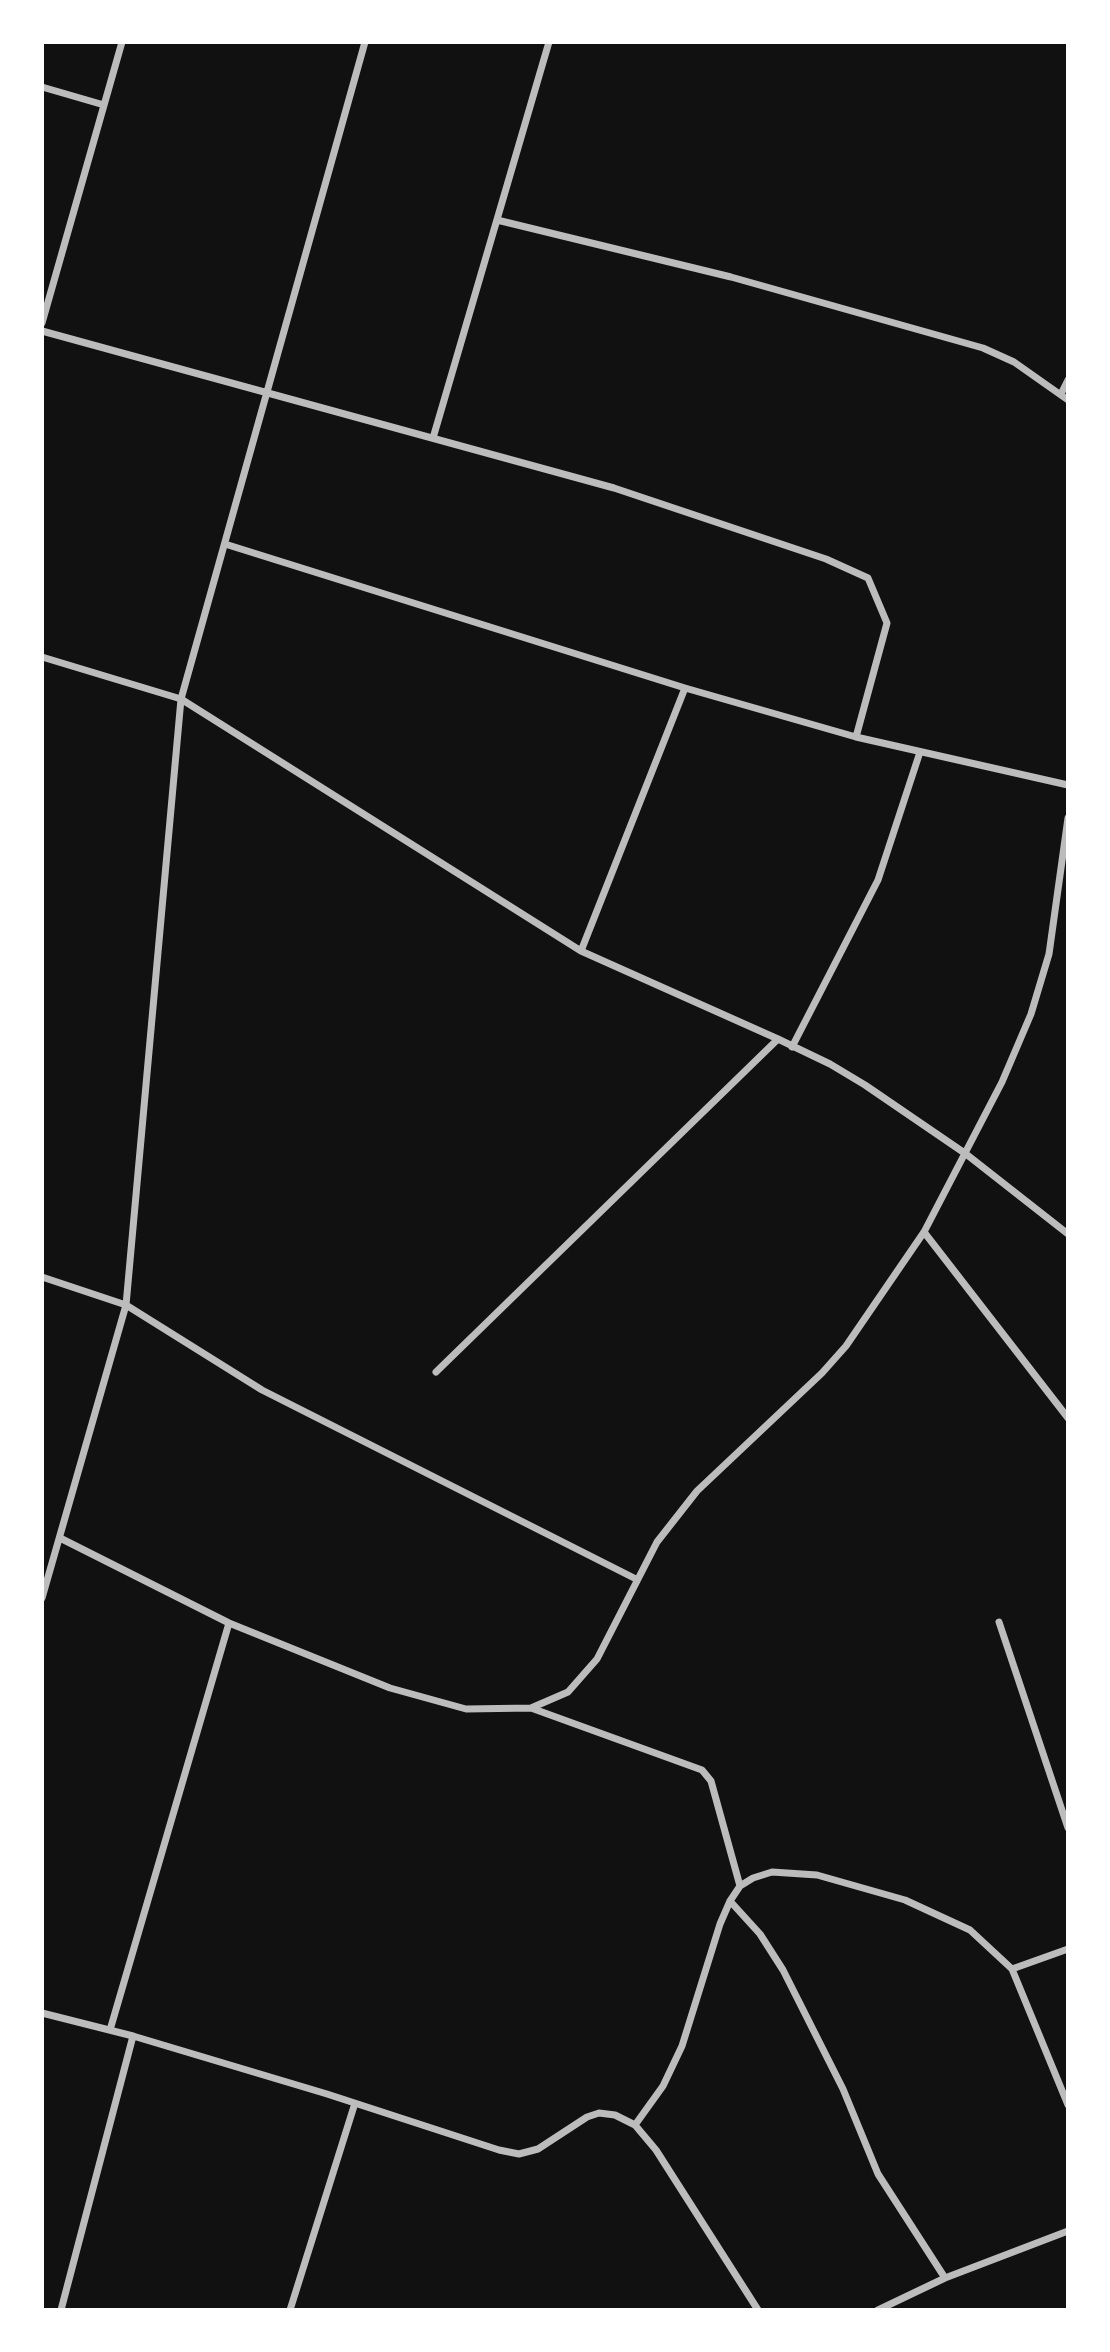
<!DOCTYPE html>
<style>
body{margin:0}
#map{position:relative;width:1110px;height:2352px;overflow:hidden;background:#111;font-family:"Archivo Narrow",sans-serif}
canvas{display:block}
.frame{position:absolute;inset:0;border:44px solid #fff;pointer-events:none}
</style>
<div id="map">
<canvas width="1110" height="2352"></canvas>
<div class="frame"></div>
</div>
<script>
const ctx = document.querySelector('canvas').getContext('2d');
ctx.lineJoin = 'round';
const shape = rows => new Path2D(rows.map(r => 'M' + r).join(''));
function stroke(path, color, width, dash) { ctx.strokeStyle = color; ctx.lineWidth = width; ctx.lineCap = dash ? 'butt' : 'round'; ctx.setLineDash(dash || []); ctx.stroke(path); }
stroke(shape([
 [42,87,104,105],
 [497,220,731,277,983,348,1014,362,1068,400],
 [42,323,122,42],
 [42,331,614,488,826,559,868,578,887,623,856,737],
 [1061,394,1068,380],
 [433,438,549,42],
 [225,544,685,688,856,737,1068,785],
 [42,657,181,699,581,951,778,1039,830,1064,865,1085,966,1154,1068,1234],
 [581,951,685,688],
 [792,1047,878,880,920,752],
 [924,1232,1068,1418],
 [42,1277,126,1305,262,1390,636,1579],
 [436,1372,778,1039],
 [60,1538,229,1623,390,1688,466,1709,531,1708,702,1770,711,1781,740,1886],
 [42,1598,126,1305,181,699,365,42],
 [999,1622,1068,1828],
 [531,1708,568,1692,597,1659,657,1542,697,1491,822,1373,846,1346,924,1232,1002,1082,1031,1014,1049,954,1068,818],
 [730,1901,760,1934,783,1970,843,2089,878,2174,945,2278],
 [1012,1969,1068,1949],
 [42,2013,133,2036,327,2094,499,2150,519,2154,538,2149,587,2117,599,2113,615,2115,635,2125,656,2150,758,2310],
 [110,2030,229,1623],
 [635,2125,663,2086,682,2046,720,1924,730,1901,740,1886,753,1878,772,1872,817,1875,905,1900,970,1930,1012,1969,1068,2105],
 [61,2310,133,2036],
 [290,2310,355,2103],
 [878,2310,945,2278,1068,2231]
]), '#bcbcbc', 7);
</script>
